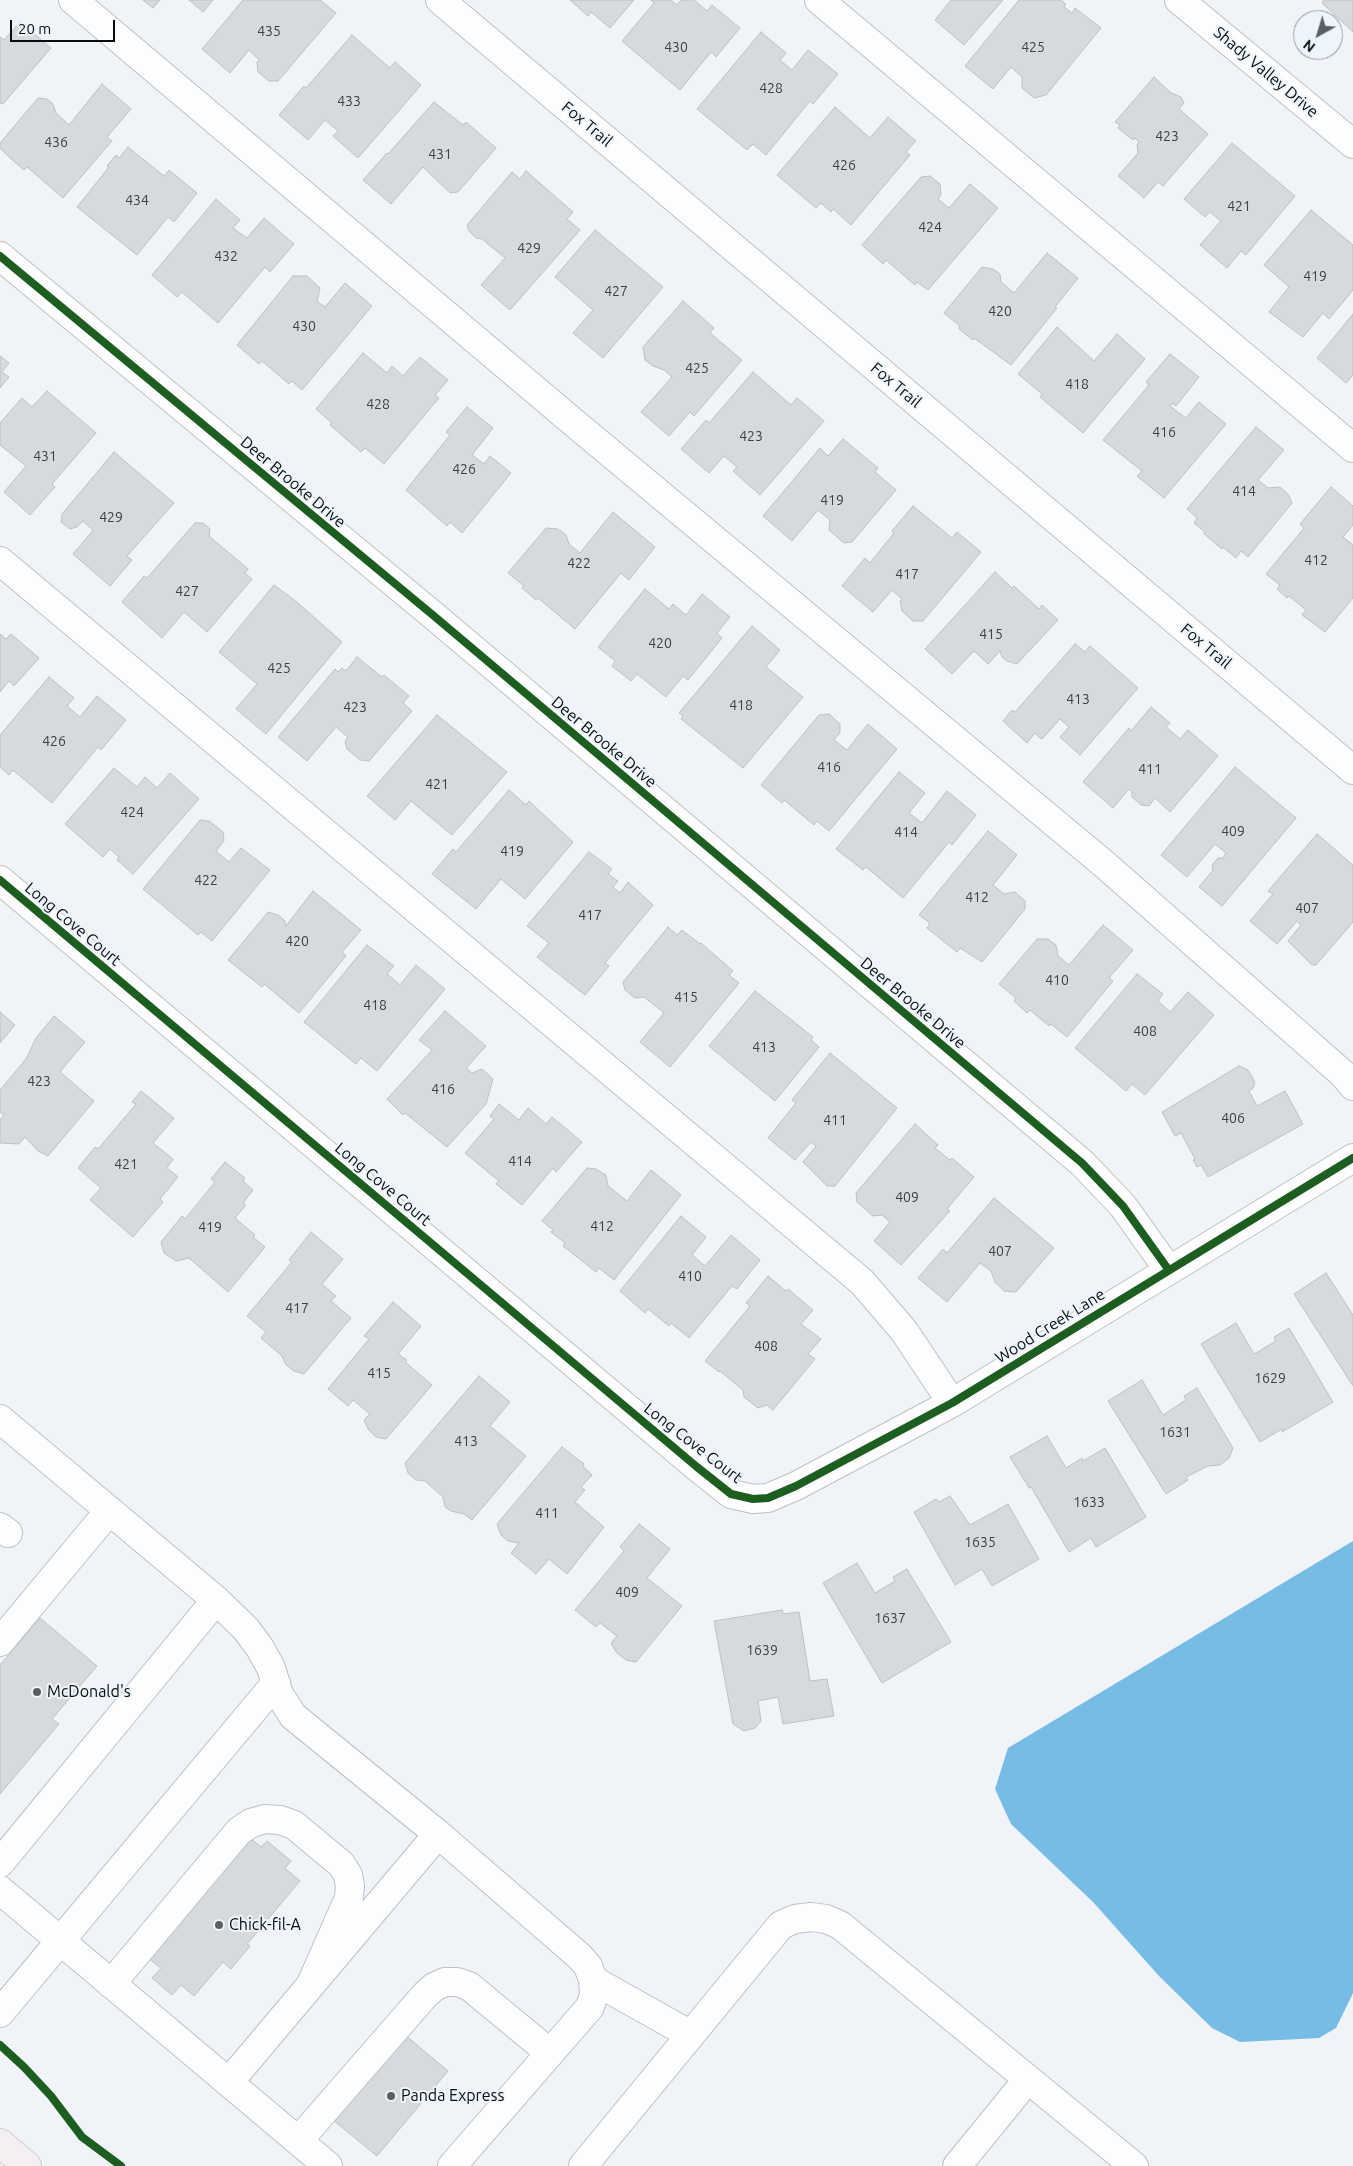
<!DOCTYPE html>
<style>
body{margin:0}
#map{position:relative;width:1353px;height:2166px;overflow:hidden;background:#f0f4f8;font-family:Ubuntu,sans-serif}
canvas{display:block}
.north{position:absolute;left:1293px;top:10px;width:50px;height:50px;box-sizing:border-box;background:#edf5fb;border:1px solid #92989c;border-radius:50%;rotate:219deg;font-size:14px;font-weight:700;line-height:20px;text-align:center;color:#0a0d0e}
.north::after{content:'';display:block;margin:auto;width:18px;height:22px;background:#5a5e60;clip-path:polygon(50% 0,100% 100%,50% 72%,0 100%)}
.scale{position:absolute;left:10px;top:20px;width:105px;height:22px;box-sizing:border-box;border:2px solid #0a0d0e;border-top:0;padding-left:6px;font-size:15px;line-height:18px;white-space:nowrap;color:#0a0d0e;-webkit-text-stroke:4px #edf5fb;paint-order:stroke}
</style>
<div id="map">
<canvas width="1353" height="2166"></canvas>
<div class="north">N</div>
<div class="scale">20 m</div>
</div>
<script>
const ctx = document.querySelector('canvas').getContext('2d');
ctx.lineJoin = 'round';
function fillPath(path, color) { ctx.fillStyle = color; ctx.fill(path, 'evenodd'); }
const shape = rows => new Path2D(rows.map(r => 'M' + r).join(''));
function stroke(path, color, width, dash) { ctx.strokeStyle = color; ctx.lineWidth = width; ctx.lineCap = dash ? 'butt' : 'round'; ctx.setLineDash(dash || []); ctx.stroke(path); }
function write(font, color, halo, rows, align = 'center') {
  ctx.font = font + ' Ubuntu,sans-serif'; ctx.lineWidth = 4; ctx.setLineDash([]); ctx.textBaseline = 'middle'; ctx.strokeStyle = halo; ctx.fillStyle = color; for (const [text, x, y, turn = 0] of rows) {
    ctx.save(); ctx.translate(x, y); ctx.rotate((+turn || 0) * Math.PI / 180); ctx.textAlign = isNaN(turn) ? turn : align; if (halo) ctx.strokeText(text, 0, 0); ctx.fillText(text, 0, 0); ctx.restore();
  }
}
fillPath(shape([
 [1353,1541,1353,1993,1336,2028,1319,2038,1240,2042,1212,2028,1159,1976,1093,1902,1011,1824,995,1789,1008,1748]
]), '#76bce4');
const building = shape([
 [143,0,160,0,153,8,143,0],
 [189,0,213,0,203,12,189,0],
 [243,0,320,0,336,13,278,81,269,81,258,72,257,62,259,60,249,50,230,73,202,49,243,0],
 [570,0,634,0,610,28,591,12,588,16,570,0],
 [651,0,671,0,677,5,681,0,694,0,707,11,712,5,740,28,716,57,711,52,680,90,622,41,654,3,651,0],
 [951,0,1003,0,964,45,935,20,951,0],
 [1019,0,1061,0,1066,4,1064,7,1072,13,1075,8,1101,28,1046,95,1034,98,1022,88,1022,77,1011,67,993,89,965,66,1019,0],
 [1324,0,1353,0,1353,32,1322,3,1324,0],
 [20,22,51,48,3,104,0,103,0,37,4,40,20,22],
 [761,32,786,53,780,60,792,70,808,50,838,74,813,104,810,101,766,155,753,144,747,150,697,109,761,32],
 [352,35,390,68,395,62,421,85,358,158,333,136,338,131,325,120,308,140,279,115,304,86,306,88,352,35],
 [1154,77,1171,93,1181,97,1184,103,1179,109,1208,134,1163,186,1158,182,1144,198,1118,176,1138,153,1137,145,1139,142,1135,138,1133,140,1118,128,1120,125,1115,122,1154,77],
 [102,84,131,109,107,137,112,141,63,198,27,167,24,170,10,158,0,148,0,143,38,98,47,99,53,104,56,113,69,125,102,84],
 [434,102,463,125,466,122,496,148,458,192,450,193,423,167,391,204,363,180,387,153,388,154,434,102],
 [835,107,870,138,888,117,916,141,906,152,910,155,851,225,833,209,831,212,821,203,816,208,777,175,835,107],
 [1232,143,1295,196,1246,255,1241,251,1227,268,1200,245,1221,221,1210,212,1205,217,1184,199,1232,143],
 [128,147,164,176,169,170,197,193,174,222,168,217,137,255,77,207,109,167,107,166,116,155,119,158,128,147],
 [526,171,573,212,567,219,580,230,510,310,481,285,505,258,482,239,476,238,469,231,467,225,512,172,520,179,526,171],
 [930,176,940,184,941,195,938,199,949,208,970,184,998,208,928,290,917,282,915,285,886,260,883,264,862,245,921,177,930,176],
 [216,199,240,220,233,228,247,238,264,218,294,244,270,272,265,267,218,323,182,292,177,297,152,275,216,199],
 [1311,210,1353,245,1353,290,1329,319,1323,313,1303,337,1269,312,1289,287,1264,265,1311,210],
 [595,230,663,287,603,358,573,333,593,310,555,277,595,230],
 [1047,253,1078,278,1055,307,1057,308,1011,365,974,338,973,340,959,329,960,326,944,313,982,267,993,269,997,272,1000,274,1001,282,1014,293,1047,253],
 [293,276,307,276,320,288,317,301,325,307,345,283,372,306,302,390,292,381,289,384,262,361,259,364,237,345,293,276],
 [683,301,714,328,710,333,742,360,694,416,690,412,669,436,641,412,672,377,664,370,653,366,645,360,643,347,683,301],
 [1353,314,1353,375,1346,383,1317,358,1353,314],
 [1057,327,1094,361,1117,334,1145,359,1083,433,1040,397,1042,394,1018,374,1057,327],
 [363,353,387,373,392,366,403,376,420,357,448,380,435,395,439,398,384,464,365,448,361,452,330,425,332,423,316,409,363,353],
 [1170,354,1199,377,1176,406,1172,403,1170,406,1186,418,1199,402,1226,424,1164,498,1137,476,1142,471,1103,440,1149,385,1146,382,1170,354],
 [0,356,9,363,2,372,9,377,0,388,0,356],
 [753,372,791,405,797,398,824,421,760,495,733,471,737,467,724,456,709,473,681,449,706,420,709,423,753,372],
 [47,391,96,433,52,484,55,487,30,515,4,492,26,466,0,445,0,423,22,398,32,407,47,391],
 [467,407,493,428,472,455,484,464,490,456,511,473,462,533,450,522,447,526,406,490,450,435,446,432,467,407],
 [1256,427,1284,450,1258,480,1268,488,1280,487,1288,494,1292,503,1248,557,1241,551,1236,558,1223,547,1222,549,1204,534,1205,532,1194,523,1197,518,1187,509,1256,427],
 [843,439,878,468,875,472,896,490,852,542,844,543,829,530,830,520,818,510,792,541,763,516,820,448,828,456,843,439],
 [114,452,174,503,127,556,132,560,110,586,73,554,93,530,83,521,77,527,70,529,61,522,62,514,114,452],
 [1331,487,1353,506,1353,525,1343,537,1353,545,1353,598,1325,632,1302,615,1306,610,1289,596,1287,598,1277,589,1280,585,1266,574,1304,528,1300,524,1331,487],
 [913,506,952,538,957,532,981,552,923,621,913,621,902,611,900,601,902,599,892,590,873,612,842,586,865,558,870,563,894,533,892,531,913,506],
 [613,512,655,547,629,580,621,573,575,629,538,598,536,600,522,588,524,586,508,573,546,528,558,529,566,535,569,544,580,553,613,512],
 [195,523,203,523,210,529,209,536,248,569,245,573,252,579,207,632,184,612,162,638,122,602,144,576,147,578,195,523],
 [995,572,1012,588,1014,586,1039,609,1042,605,1058,620,1017,664,1007,661,1002,657,1000,651,988,664,974,651,952,674,925,649,995,572],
 [274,585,297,602,342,642,266,734,236,709,257,684,219,652,274,585],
 [645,589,669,609,673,604,686,615,702,594,730,617,717,633,722,638,688,680,683,676,666,697,637,674,631,681,612,666,615,661,598,647,645,589],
 [752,626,780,650,766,667,803,697,743,768,681,719,683,716,679,713,752,626],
 [0,634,6,639,11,634,39,658,14,686,9,681,0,692,0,634],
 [1075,644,1085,652,1090,646,1138,688,1080,755,1060,737,1069,727,1060,719,1043,738,1041,739,1035,733,1027,743,1003,721,1012,710,1015,712,1075,644],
 [357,657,382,677,384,675,409,696,403,703,412,711,369,761,360,760,347,749,345,741,348,737,336,727,307,761,278,737,335,669,338,672,342,668,346,671,357,657],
 [49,677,74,698,67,706,80,717,97,696,126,720,101,750,98,747,52,803,13,770,9,775,0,767,0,735,49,677],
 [1151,707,1170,723,1166,727,1180,739,1188,730,1218,756,1170,812,1155,798,1149,806,1141,805,1132,797,1132,792,1129,789,1113,808,1083,782,1129,728,1131,731,1151,707],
 [829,714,840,724,840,733,834,740,847,750,868,724,897,749,829,831,817,821,814,825,784,800,782,803,761,785,819,715,829,714],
 [437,715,507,772,452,835,411,801,395,820,367,796,437,715],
 [1235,767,1296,818,1222,906,1199,887,1213,870,1212,865,1218,858,1223,858,1226,853,1215,844,1187,877,1161,855,1235,767],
 [114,768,137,787,145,777,157,788,170,773,199,799,133,874,117,860,119,857,110,849,103,857,65,824,114,768],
 [899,772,925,793,909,813,922,823,947,791,976,815,952,845,949,842,903,898,866,867,863,870,836,849,899,772],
 [509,790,526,805,529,801,573,842,525,899,501,879,476,909,432,874,453,849,456,852,509,790],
 [200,820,209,821,223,832,224,841,216,851,229,862,241,848,270,870,212,941,201,932,198,935,143,889,200,820],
 [988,831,1017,855,993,885,1004,894,1015,892,1025,901,1025,909,982,962,960,948,957,952,927,928,930,923,919,915,988,831],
 [1317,834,1353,865,1353,922,1316,965,1312,965,1288,941,1301,925,1297,921,1277,944,1250,921,1273,894,1268,891,1317,834],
 [589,852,612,869,608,874,618,881,613,887,620,893,628,882,653,905,605,963,609,966,585,995,537,957,549,943,527,926,589,852],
 [313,891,361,930,342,952,346,956,299,1013,264,984,262,987,228,960,268,912,278,915,285,921,286,926,313,891],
 [1103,925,1133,950,1109,978,1113,981,1067,1037,1051,1024,1049,1026,1030,1010,1027,1013,1014,1001,1016,998,999,984,1037,939,1048,939,1056,945,1058,956,1069,965,1103,925],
 [668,927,677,935,682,930,700,944,701,943,733,971,729,975,739,983,670,1067,640,1042,664,1013,644,997,635,998,625,990,623,982,668,927],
 [367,945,394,966,387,974,400,985,416,965,445,989,377,1071,361,1058,356,1064,304,1022,367,945],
 [1137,974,1163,994,1158,1001,1170,1012,1188,992,1214,1015,1145,1095,1132,1084,1126,1091,1075,1048,1137,974],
 [755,991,813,1037,811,1040,819,1047,775,1101,709,1046,755,991],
 [445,1011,486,1046,466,1068,472,1073,482,1069,493,1079,486,1104,447,1147,405,1113,403,1115,387,1099,432,1050,419,1040,445,1011],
 [0,1012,15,1025,0,1043,0,1012],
 [54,1016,85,1042,60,1072,94,1101,48,1156,38,1151,25,1137,19,1144,0,1143,0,1120,4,1115,0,1112,0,1090,26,1059,36,1038,54,1016],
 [830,1053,897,1108,835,1186,827,1186,803,1162,816,1146,811,1142,795,1160,768,1138,796,1103,792,1100,830,1053],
 [1239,1066,1248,1070,1255,1082,1253,1088,1249,1091,1257,1106,1285,1091,1303,1124,1208,1177,1201,1165,1197,1167,1193,1160,1195,1159,1181,1133,1175,1136,1162,1112,1239,1066],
 [141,1091,174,1118,153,1143,173,1159,167,1168,178,1177,160,1199,163,1202,133,1237,90,1200,101,1188,78,1168,95,1147,98,1149,136,1104,132,1102,141,1091],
 [499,1104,519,1120,528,1108,546,1124,552,1117,582,1142,556,1172,553,1168,522,1205,496,1184,499,1181,465,1153,494,1119,490,1116,499,1104],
 [915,1124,938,1145,935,1148,950,1160,952,1158,974,1177,947,1209,950,1211,901,1265,874,1241,890,1222,882,1215,873,1216,857,1202,856,1193,915,1124],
 [225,1162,245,1178,243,1181,253,1190,243,1203,246,1205,235,1218,255,1235,253,1237,265,1247,228,1292,189,1258,176,1261,164,1253,161,1242,182,1216,185,1219,215,1182,211,1179,225,1162],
 [587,1168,596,1169,606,1175,608,1186,627,1201,651,1170,681,1195,614,1280,599,1268,596,1272,563,1246,565,1243,551,1232,553,1230,542,1221,587,1168],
 [994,1198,1054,1248,1016,1292,1004,1291,995,1282,991,1271,980,1263,947,1302,918,1278,943,1249,947,1253,994,1198],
 [681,1216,706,1237,692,1255,705,1266,731,1235,760,1260,737,1289,732,1286,689,1338,671,1323,669,1326,648,1309,645,1313,620,1291,681,1216],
 [311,1232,343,1259,322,1284,336,1296,331,1301,351,1318,304,1374,294,1371,286,1365,282,1356,261,1338,266,1332,247,1316,292,1262,289,1260,311,1232],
 [1326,1273,1353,1315,1353,1386,1294,1294,1326,1273],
 [768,1276,786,1291,788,1289,813,1310,801,1324,821,1339,808,1354,815,1359,773,1410,767,1405,758,1408,744,1397,743,1390,720,1371,719,1372,705,1361,750,1306,746,1303,768,1276],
 [393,1302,421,1326,398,1354,407,1360,405,1362,432,1385,386,1439,376,1437,368,1429,364,1420,370,1414,353,1400,348,1406,328,1389,369,1339,364,1336,393,1302],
 [1236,1323,1254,1354,1276,1341,1274,1337,1289,1328,1333,1402,1282,1432,1282,1429,1260,1442,1201,1344,1236,1323],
 [479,1376,510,1402,490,1426,526,1456,472,1520,464,1514,451,1511,445,1507,443,1497,425,1481,416,1480,408,1473,405,1463,479,1376],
 [1142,1380,1163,1415,1186,1400,1184,1396,1197,1388,1233,1448,1229,1458,1220,1465,1208,1466,1186,1477,1188,1480,1166,1494,1108,1401,1142,1380],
 [1047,1436,1066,1468,1082,1458,1083,1461,1105,1448,1146,1517,1096,1547,1091,1538,1069,1552,1031,1487,1029,1488,1010,1457,1047,1436],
 [562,1447,584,1464,583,1466,592,1475,581,1487,585,1490,575,1502,604,1527,567,1574,549,1559,536,1574,511,1553,519,1543,508,1541,501,1535,497,1524,562,1447],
 [950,1496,970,1525,1008,1504,1039,1559,992,1586,982,1569,955,1585,914,1512,936,1499,939,1502,950,1496],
 [639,1524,670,1549,647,1578,682,1606,636,1662,626,1660,616,1652,611,1643,617,1636,600,1623,596,1627,575,1610,624,1551,620,1547,639,1524],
 [857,1563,875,1593,895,1581,893,1577,907,1569,951,1642,882,1683,823,1583,857,1563],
 [782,1610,783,1614,799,1612,810,1681,827,1679,834,1716,783,1724,778,1697,758,1701,761,1721,755,1728,744,1731,733,1724,714,1621,782,1610],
 [40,1618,97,1666,52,1719,59,1724,0,1794,0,1665,40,1618],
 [249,1837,261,1847,267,1841,291,1861,285,1868,300,1881,247,1944,250,1946,231,1969,223,1962,194,1996,181,1985,172,1995,152,1978,161,1968,148,1958,249,1837],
 [405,2035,448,2071,377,2156,333,2120,405,2035]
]);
fillPath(building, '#d7dadd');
stroke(building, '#bdc0c3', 1);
const minor = shape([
 [73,0,585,432,1104,864,1343,1074,1353,1086],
 [440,0,1353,770],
 [819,0,1353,448],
 [1179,0,1353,144],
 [0,256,434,616,1082,1163,1123,1206,1168,1269],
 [0,561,862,1282,904,1331,952,1403],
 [0,880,697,1467,731,1494,753,1499,768,1498,796,1486,952,1403,1353,1158],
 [0,1419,216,1600,246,1629,260,1648,271,1668,279,1694,293,1716,438,1834,579,1956,588,1966,593,1980,594,1994,590,2007,452,2166],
 [0,1527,8,1533],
 [0,1642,109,1511],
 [0,1863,216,1600],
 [0,1890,328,2166],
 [593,1980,691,2035],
 [111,1984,239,1831,251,1823,265,1819,280,1820,294,1825,341,1864,348,1875,350,1886,349,1898,311,1984],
 [0,2013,276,1683],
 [229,2082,438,1834],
 [298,2141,425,1995,434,1987,445,1982,457,1982,469,1986,550,2053],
 [583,2166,781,1925,795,1919,811,1917,826,1919,840,1925,1134,2166],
 [957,2166,1028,2079]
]);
const major = shape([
 [0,2143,27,2166]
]);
stroke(minor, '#bdc0c3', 30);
stroke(major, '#cdcfd1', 30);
stroke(minor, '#fdfdfe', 28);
stroke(major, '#f5eff1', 28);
stroke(shape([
 [0,256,434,616,1082,1163,1123,1206,1168,1269],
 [0,880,697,1467,731,1494,753,1499,768,1498,796,1486,952,1403,1353,1158],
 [0,2045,24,2067,51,2096,82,2137,121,2166]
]), '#1b5e20', 8);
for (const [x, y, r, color] of [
 [37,1692,5,"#5a5e60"],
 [219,1925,5,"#5a5e60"],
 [391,2096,5,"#5a5e60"]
]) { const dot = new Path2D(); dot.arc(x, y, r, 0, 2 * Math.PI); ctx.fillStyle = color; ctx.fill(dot); stroke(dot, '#edf5fb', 2); }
write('14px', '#3d4042', null, [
 ["435",269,31],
 ["430",676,47],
 ["425",1033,47],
 ["428",771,88],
 ["433",349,101],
 ["423",1167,136],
 ["436",56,142],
 ["431",440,154],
 ["426",844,165],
 ["434",137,200],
 ["421",1239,206],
 ["424",930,227],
 ["429",529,248],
 ["432",226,256],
 ["419",1315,276],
 ["427",616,291],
 ["420",1000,311],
 ["430",304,326],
 ["425",697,368],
 ["418",1077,384],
 ["428",378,404],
 ["416",1164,432],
 ["423",751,436],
 ["431",45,456],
 ["426",464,469],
 ["414",1244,491],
 ["419",832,500],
 ["429",111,517],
 ["412",1316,560],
 ["422",579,563],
 ["417",907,574],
 ["427",187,591],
 ["415",991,634],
 ["420",660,643],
 ["425",279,668],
 ["413",1078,699],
 ["418",741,705],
 ["423",355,707],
 ["426",54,741],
 ["416",829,767],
 ["411",1150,769],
 ["421",437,784],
 ["424",132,812],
 ["409",1233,831],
 ["414",906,832],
 ["419",512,851],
 ["422",206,880],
 ["412",977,897],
 ["407",1307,908],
 ["417",590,915],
 ["420",297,941],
 ["410",1057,980],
 ["415",686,997],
 ["418",375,1005],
 ["408",1145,1031],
 ["413",764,1047],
 ["423",39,1081],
 ["416",443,1089],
 ["406",1233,1118],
 ["411",835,1120],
 ["414",520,1161],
 ["421",126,1164],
 ["409",907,1197],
 ["412",602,1226],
 ["419",210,1227],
 ["407",1000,1251],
 ["410",690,1276],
 ["417",297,1308],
 ["408",766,1346],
 ["415",379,1373],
 ["1629",1270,1378],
 ["1631",1175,1432],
 ["413",466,1441],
 ["1633",1089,1502],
 ["411",547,1513],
 ["1635",980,1542],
 ["409",627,1592],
 ["1637",890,1618],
 ["1639",762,1650]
]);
write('16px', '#0a0d0e', '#edf5fb', [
 ["Shady Valley Drive",1266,72,40],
 ["Fox Trail",587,124,40],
 ["Fox Trail",896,385,40],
 ["Deer Brooke Drive",293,482,40],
 ["Fox Trail",1206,646,40],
 ["Deer Brooke Drive",604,742,40],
 ["Long Cove Court",73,924,40],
 ["Deer Brooke Drive",913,1003,40],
 ["Long Cove Court",383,1184,40],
 ["Wood Creek Lane",1050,1326,-32],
 ["Long Cove Court",693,1443,38]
]);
write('16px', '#0a0d0e', '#edf5fb', [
 ["McDonald's",47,1692],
 ["Chick-fil-A",229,1925],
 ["Panda Express",401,2096]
], 'left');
</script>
